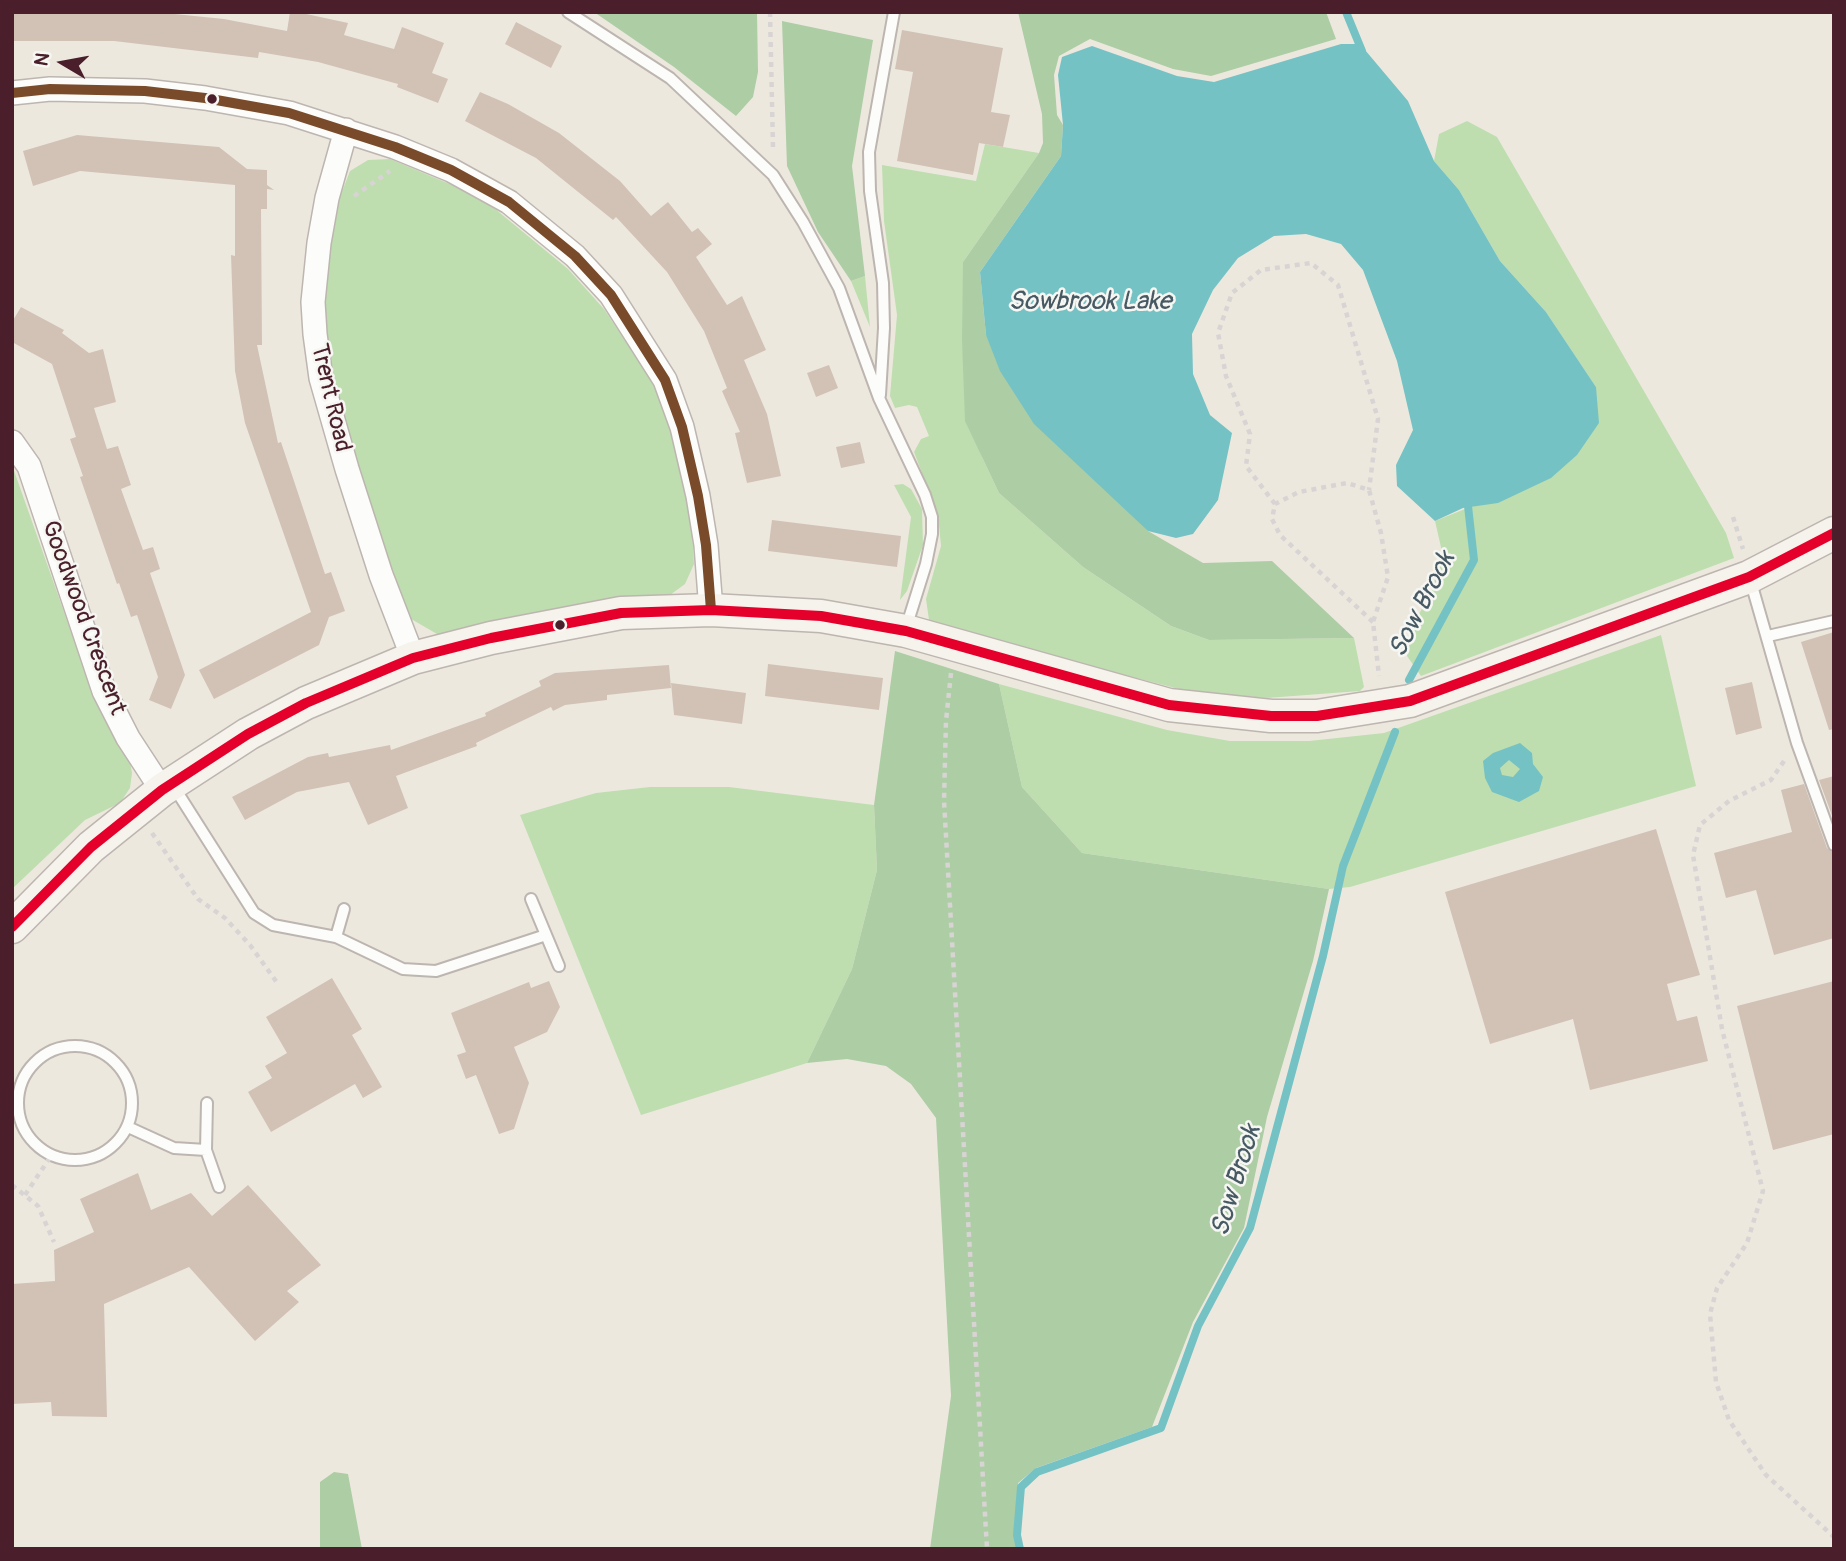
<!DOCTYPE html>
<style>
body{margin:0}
#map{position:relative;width:1846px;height:1561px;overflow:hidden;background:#ede8de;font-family:Pangolin,sans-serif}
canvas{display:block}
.frame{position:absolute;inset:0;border:14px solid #4a1f2b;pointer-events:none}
.north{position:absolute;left:28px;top:28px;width:70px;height:70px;-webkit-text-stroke:5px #f6f6f2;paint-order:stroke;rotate:280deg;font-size:19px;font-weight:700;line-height:28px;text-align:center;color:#4a1f2b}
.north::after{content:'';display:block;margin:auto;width:24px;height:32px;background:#4a1f2b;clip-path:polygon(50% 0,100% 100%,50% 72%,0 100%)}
</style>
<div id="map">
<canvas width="1846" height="1561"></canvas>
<div class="frame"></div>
<div class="north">N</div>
</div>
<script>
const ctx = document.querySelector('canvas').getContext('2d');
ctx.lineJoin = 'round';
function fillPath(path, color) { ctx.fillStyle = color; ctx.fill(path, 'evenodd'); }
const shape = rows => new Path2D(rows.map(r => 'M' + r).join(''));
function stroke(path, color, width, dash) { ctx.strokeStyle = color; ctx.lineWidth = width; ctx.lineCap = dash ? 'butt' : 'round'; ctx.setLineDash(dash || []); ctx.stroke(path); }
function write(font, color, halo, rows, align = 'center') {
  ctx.font = font + ' Pangolin,sans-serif'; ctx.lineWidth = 5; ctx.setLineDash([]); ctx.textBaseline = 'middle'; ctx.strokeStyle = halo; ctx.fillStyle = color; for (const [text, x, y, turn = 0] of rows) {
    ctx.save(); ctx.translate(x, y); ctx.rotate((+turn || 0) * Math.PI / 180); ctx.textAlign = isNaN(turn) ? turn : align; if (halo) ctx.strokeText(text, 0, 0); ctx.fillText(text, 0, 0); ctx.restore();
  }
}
fillPath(shape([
 [1467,121,1497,137,1726,533,1734,558,1421,676,1407,656,1410,629,1429,597,1443,556,1435,521,1470,507,1596,387,1546,312,1500,261,1459,190,1434,161,1439,134],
 [985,144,1039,153,963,262,964,372,982,457,999,493,1083,567,1171,626,1209,640,1354,638,1364,687,1360,691,1267,698,1187,691,941,628,929,620,926,599,941,546,938,515,914,452,921,439,929,436,917,407,909,405,895,408,890,396,897,315,884,221,882,165,976,181],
 [390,159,452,185,494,208,568,269,604,309,652,381,673,435,691,512,694,564,685,584,670,595,580,608,461,633,437,634,406,616,343,421,324,325,322,291,338,202,350,171,368,160],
 [865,276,870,327,851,281],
 [12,465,80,657,112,733,130,762,132,773,130,788,120,803,85,820,12,889],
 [903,484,911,489,922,509,923,545,907,591,900,600,911,517,894,485],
 [1661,635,1696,786,1350,887,1329,889,1082,853,1022,787,999,684,1167,730,1230,741,1309,741,1384,733],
 [650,787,729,787,874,805,877,870,852,969,807,1063,641,1115,520,815,596,793]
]), '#bedeb0');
fillPath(shape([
 [594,12,757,12,758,72,753,97,736,116,674,67],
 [1018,12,1326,12,1336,39,1211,76,1173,69,1090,39,1059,56,1054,75,1057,115,1063,125,1061,156,980,272,986,335,1148,531,1203,563,1272,561,1354,638,1209,640,1171,626,1083,567,999,493,965,421,962,340,963,262,1039,153,1043,143,1042,114],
 [782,21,873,40,852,166,865,276,851,281,818,232,787,166],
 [895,651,999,684,1022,787,1082,853,1329,889,1313,961,1267,1117,1244,1228,1193,1322,1152,1427,1036,1468,1018,1483,1016,1549,930,1549,951,1396,936,1118,911,1084,886,1066,847,1059,807,1063,852,969,877,870,874,805],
 [334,1472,348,1474,362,1549,320,1549,320,1482]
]), '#adcda5');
fillPath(shape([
 [1341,44,1360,44,1408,101,1434,161,1459,190,1500,261,1546,312,1596,387,1599,423,1577,455,1551,478,1498,503,1463,508,1435,521,1397,486,1396,465,1413,430,1397,361,1363,270,1341,244,1306,234,1274,236,1238,258,1213,290,1192,334,1193,374,1210,415,1232,433,1218,500,1193,534,1176,538,1148,531,1034,424,1000,371,986,335,980,272,1061,156,1063,125,1058,75,1062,57,1092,46,1177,76,1214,82],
 [1520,743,1532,753,1533,764,1543,777,1539,791,1519,802,1492,792,1485,778,1483,761,1493,753],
 [1509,760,1520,769,1513,777,1502,775,1500,768]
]), '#75c2c5');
stroke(shape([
 [1346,12,1362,51],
 [1409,680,1474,560,1467,497],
 [1020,1549,1017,1535,1021,1487,1037,1472,1161,1428,1198,1326,1250,1228,1323,956,1343,866,1395,732]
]), '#75c2c5', 8);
fillPath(shape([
 [12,12,155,12,224,19,287,31,290,12,297,12,348,23,344,35,394,49,402,27,444,43,432,73,448,79,438,103,397,87,398,84,318,62,259,52,258,58,114,41,12,41],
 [516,22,562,46,551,68,505,44],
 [902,30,1003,48,991,112,1010,115,1003,147,979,143,973,175,897,161,913,72,895,69],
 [480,92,508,104,559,133,620,181,651,216,668,202,692,232,698,228,712,244,696,257,727,305,742,296,766,350,744,360,767,414,781,476,747,483,735,433,740,432,722,391,727,388,704,331,667,272,616,217,613,220,536,158,465,121],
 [77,135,219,147,247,169,267,170,267,185,274,190,267,189,267,209,261,209,262,345,257,345,278,443,281,442,325,574,331,572,345,611,329,617,319,645,214,699,199,670,311,612,245,423,235,371,231,255,235,256,235,185,80,171,33,186,23,151],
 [21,307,64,330,62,333,89,353,103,349,116,402,94,408,107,449,118,446,131,485,121,489,143,550,153,547,160,569,150,573,185,675,171,709,149,700,158,677,137,615,131,617,119,583,117,584,80,477,83,476,70,439,76,437,52,364,12,342,12,322],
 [829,365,838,388,816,397,807,373],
 [860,442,865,463,841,468,836,447],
 [772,520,901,536,897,567,768,551],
 [1834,632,1834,729,1829,730,1801,642],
 [768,664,883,678,879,710,765,696],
 [669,665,671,688,607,695,607,700,565,705,553,711,551,707,476,743,477,746,396,776,408,808,368,825,349,782,297,792,245,820,232,797,308,757,328,753,329,757,390,745,391,750,486,716,485,713,541,686,539,681,555,673],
 [1752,682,1762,728,1736,735,1725,688],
 [671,683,746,693,742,724,674,715],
 [1834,776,1834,821,1819,780],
 [1804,784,1827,848,1834,853,1834,938,1774,955,1756,890,1726,898,1714,853,1792,832,1781,790],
 [1656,829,1700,975,1667,984,1677,1021,1697,1016,1708,1061,1590,1090,1573,1019,1490,1044,1445,892],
 [332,978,362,1029,352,1035,382,1087,363,1098,355,1084,271,1132,248,1092,272,1078,265,1066,287,1053,266,1017],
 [549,981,560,1007,547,1032,514,1047,529,1083,514,1129,499,1134,476,1075,466,1079,457,1055,466,1052,451,1013,529,982,531,988],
 [1834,981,1834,1134,1773,1150,1737,1006],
 [138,1173,151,1210,191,1193,212,1216,248,1185,321,1265,287,1291,299,1302,255,1341,189,1267,104,1304,107,1417,52,1416,51,1402,12,1404,12,1284,55,1281,54,1250,94,1232,80,1199]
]), '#d2c2b5');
const lane = shape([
 [568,12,670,78,773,175,803,222,839,288,879,398,925,495,932,517,932,534,926,564,906,628],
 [880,395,884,328,883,283,870,191,869,152,894,12],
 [1750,579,1797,743,1834,845],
 [1768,636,1834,621],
 [174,787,254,913,273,925,336,937,403,969,436,971,546,935],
 [531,899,559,966],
 [336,937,344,909],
 '18 1103a57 57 0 1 1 114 0a57 57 0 1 1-114 0Z',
 [207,1103,206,1150,219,1187],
 [128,1127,174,1148,206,1150]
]);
const street = shape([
 [12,93,50,89,145,91,205,98,289,113,395,147,451,170,509,202,575,256,611,295,665,380,682,427,698,496,706,545,711,610],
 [346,130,327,198,319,243,313,302,315,334,321,378,347,469,381,575,413,658],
 [12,442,29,466,104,691,128,738,162,790]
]);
const secondary = shape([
 [12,927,91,847,162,790,248,734,306,703,413,658,491,638,621,613,711,610,821,616,906,631,1169,705,1271,716,1317,716,1410,701,1749,577,1834,533]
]);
stroke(lane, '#bdb5b0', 14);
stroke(street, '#bdb5b0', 26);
stroke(secondary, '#bdb5b0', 35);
stroke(shape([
 [770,12,773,148],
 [354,196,390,171],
 [1275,504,1246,466,1250,434,1226,376,1218,333,1232,293,1261,270,1311,263,1338,285,1378,419,1369,490],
 [1733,517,1743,549],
 [1373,622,1280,535,1272,519,1275,504,1299,492,1347,483,1369,490,1381,533,1388,577,1373,622,1379,676],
 [951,673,946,721,944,801,987,1549],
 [1784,761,1771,780,1729,801,1700,825,1693,855,1722,1029,1763,1191,1747,1243,1717,1288,1710,1314,1716,1382,1729,1420,1766,1475,1834,1537],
 [152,833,198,899,225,918,250,945,278,984],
 [12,1185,38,1206,54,1242],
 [25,1195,51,1156]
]), '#d8d4d3', 4.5, [5, 5]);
stroke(lane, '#fcfcfa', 10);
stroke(street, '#fcfcfa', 23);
stroke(secondary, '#f6f2ec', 32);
stroke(shape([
 [12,93,50,89,145,91,205,98,289,113,395,147,451,170,509,202,575,256,611,295,665,380,682,427,698,496,706,545,711,610]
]), '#7a4b2a', 10);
stroke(shape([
 [12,927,91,847,162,790,248,734,306,703,413,658,491,638,621,613,711,610,821,616,906,631,1169,705,1271,716,1317,716,1410,701,1749,577,1834,533]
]), '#e4002b', 10);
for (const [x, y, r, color] of [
 [212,99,6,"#4a1f2b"],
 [560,625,6,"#4a1f2b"]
]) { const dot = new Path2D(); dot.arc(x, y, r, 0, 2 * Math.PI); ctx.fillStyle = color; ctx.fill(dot); stroke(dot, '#f6f6f2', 2.5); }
write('24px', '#4a1f2b', '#f6f6f2', [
 ["Trent Road",330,398,77],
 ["Goodwood Crescent",83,618,70]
]);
write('italic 26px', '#475a64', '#f6f6f2', [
 ["Sowbrook Lake",1090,302],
 ["Sow Brook",1423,605,-63],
 ["Sow Brook",1237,1181,-73]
]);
</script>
